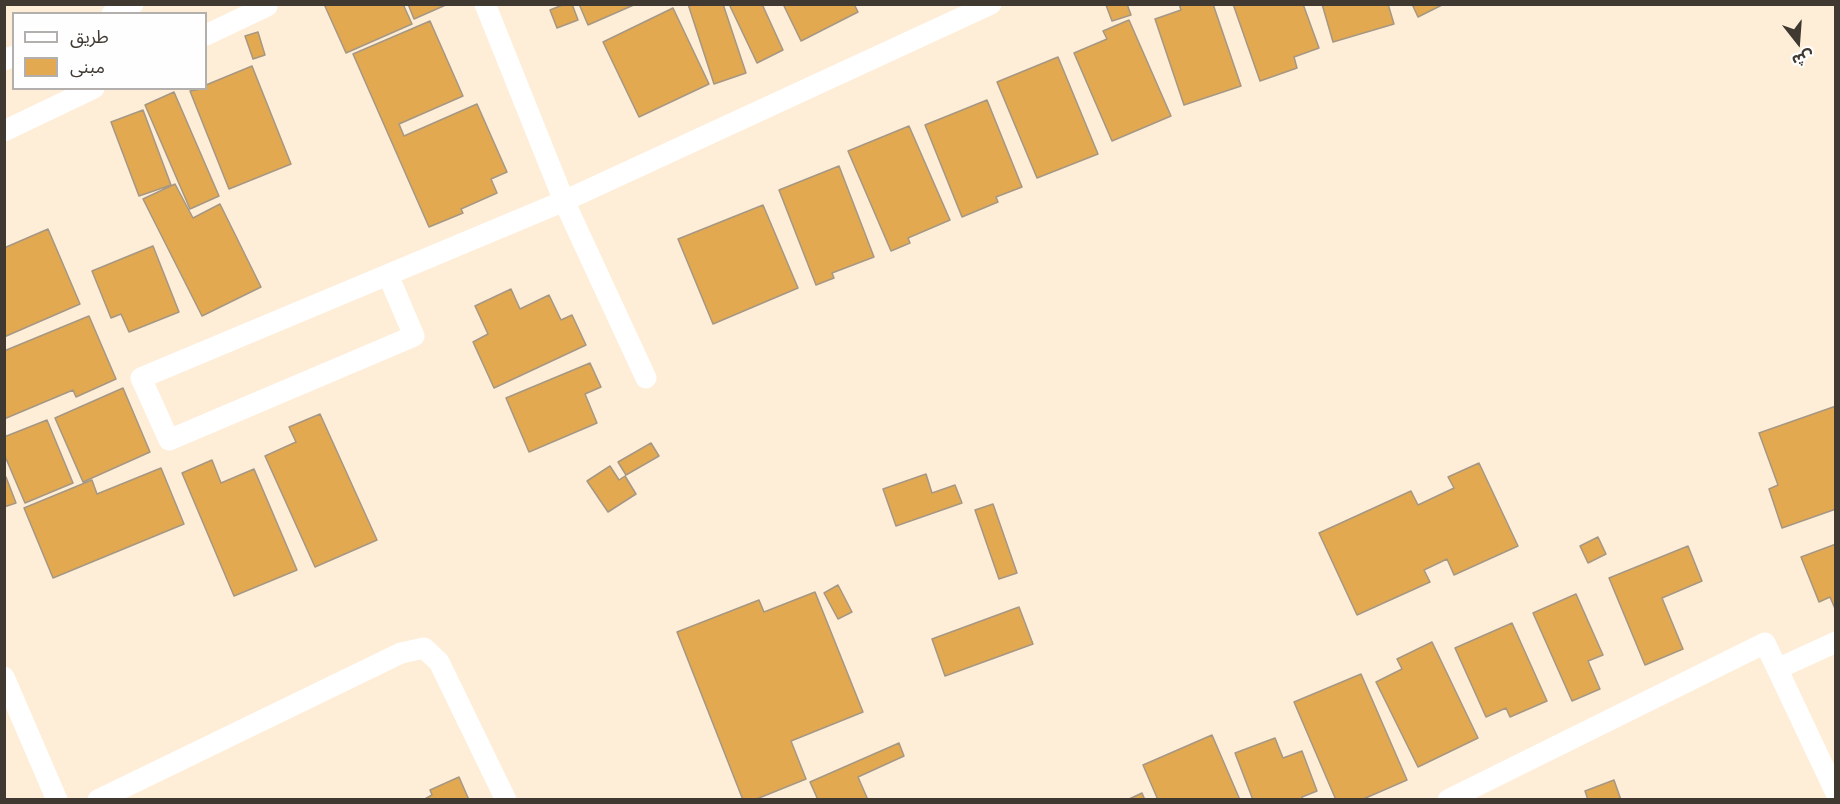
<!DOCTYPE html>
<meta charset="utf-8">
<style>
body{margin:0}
#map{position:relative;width:1840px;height:804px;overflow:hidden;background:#feeed8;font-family:"Asap Condensed","Noto Sans Arabic",sans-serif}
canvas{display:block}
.frame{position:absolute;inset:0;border:6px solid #3f3931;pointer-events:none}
.legend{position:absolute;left:12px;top:12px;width:195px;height:78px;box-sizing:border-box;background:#fefefe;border:2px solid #b2afac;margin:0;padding:8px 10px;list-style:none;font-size:18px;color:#3f3931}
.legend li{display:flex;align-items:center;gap:12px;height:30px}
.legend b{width:30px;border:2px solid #b2afac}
.north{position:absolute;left:1768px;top:12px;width:60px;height:60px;-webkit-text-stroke:4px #fefefe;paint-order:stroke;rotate:163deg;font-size:16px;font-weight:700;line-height:24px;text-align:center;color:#3f3931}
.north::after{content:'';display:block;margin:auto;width:21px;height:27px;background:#3f3931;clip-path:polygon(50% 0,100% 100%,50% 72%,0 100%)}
</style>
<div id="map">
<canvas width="1840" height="804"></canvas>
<div class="frame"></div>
<ul class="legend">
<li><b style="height:8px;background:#fff"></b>طريق</li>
<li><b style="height:16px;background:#e2a951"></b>مبنى</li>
</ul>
<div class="north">ش</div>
</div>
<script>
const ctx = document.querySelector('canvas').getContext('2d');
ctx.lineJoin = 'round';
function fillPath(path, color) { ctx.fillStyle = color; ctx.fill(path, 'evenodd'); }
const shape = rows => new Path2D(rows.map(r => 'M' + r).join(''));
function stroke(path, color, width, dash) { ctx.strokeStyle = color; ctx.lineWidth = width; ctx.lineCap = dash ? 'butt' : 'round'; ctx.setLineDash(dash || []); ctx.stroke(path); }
const building = shape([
 [324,4,403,4,412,24,346,53,324,4],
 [408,4,448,4,414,19,408,4],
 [565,4,572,4,578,20,557,28,550,10,565,4],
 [579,4,636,4,588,25,579,4],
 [688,4,723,4,746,73,714,84,688,4],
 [729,4,762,4,783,50,757,63,729,4],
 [783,4,854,4,858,12,801,41,783,4],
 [1127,4,1131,15,1112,21,1106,5,1127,4],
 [1179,4,1213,4,1241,86,1184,105,1155,19,1181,10,1179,4],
 [1233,4,1303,4,1319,48,1294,57,1297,68,1260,81,1233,4],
 [1322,4,1388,4,1394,24,1333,42,1322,4],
 [1412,4,1444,4,1418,17,1412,4],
 [673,8,709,84,639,117,603,42,673,8],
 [1129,20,1171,116,1112,141,1074,53,1107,39,1103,31,1129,20],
 [430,21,463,96,399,124,404,136,477,104,507,172,491,179,497,193,461,209,463,213,429,227,353,54,430,21],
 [258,32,265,55,253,59,245,36,258,32],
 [1058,57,1098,154,1037,178,997,82,1058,57],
 [252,66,291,164,229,189,190,91,206,88,206,85,252,66],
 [174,92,219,196,190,209,145,105,174,92],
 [987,100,1022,187,996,197,998,202,962,217,925,125,987,100],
 [143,110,171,185,139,196,111,122,143,110],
 [909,126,950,220,908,238,910,243,891,251,848,151,909,126],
 [839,166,874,257,832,273,834,278,816,285,779,190,839,166],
 [175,184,193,218,220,204,261,287,202,316,143,199,175,184],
 [763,205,798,288,713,324,678,239,763,205],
 [48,229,80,304,4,337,4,248,48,229],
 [153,246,179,312,129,332,121,314,111,318,92,271,153,246],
 [511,289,520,309,549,295,561,320,572,315,586,345,494,388,473,342,488,334,475,306,511,289],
 [89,316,116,379,76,397,73,390,4,419,4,351,89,316],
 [590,363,601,387,585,394,597,423,529,452,506,398,590,363],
 [123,388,150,452,83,482,55,418,123,388],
 [1836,406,1836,509,1782,528,1769,489,1778,485,1759,433,1836,406],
 [320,414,377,540,315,567,265,456,296,442,289,427,320,414],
 [47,420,73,483,25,503,4,454,4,437,47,420],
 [651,443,659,456,626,475,618,462,651,443],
 [212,460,221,483,254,469,297,570,234,596,182,473,212,460],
 [1479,463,1518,546,1454,575,1447,559,1424,570,1430,582,1357,615,1319,533,1411,491,1418,505,1454,488,1448,477,1479,463],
 [610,466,619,480,625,476,636,494,608,512,587,481,610,466],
 [161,468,184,524,53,578,24,508,92,480,97,494,161,468],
 [926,474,932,493,955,485,962,503,896,526,883,489,926,474],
 [4,477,6,477,16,503,4,507,4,477],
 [993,504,1017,573,999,579,975,510,993,504],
 [1598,537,1606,554,1588,563,1580,546,1598,537],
 [1836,544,1836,611,1830,597,1819,602,1801,557,1836,544],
 [1688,546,1702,581,1662,598,1683,649,1645,665,1609,578,1688,546],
 [838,585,852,612,838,619,824,593,838,585],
 [815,592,863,712,791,741,806,779,754,800,743,800,677,632,759,600,764,612,815,592],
 [1576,594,1603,655,1588,661,1600,689,1572,701,1533,613,1576,594],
 [1019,607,1033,644,945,676,932,639,1019,607],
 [1512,623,1547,701,1510,717,1506,708,1486,717,1455,648,1512,623],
 [1432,642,1478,738,1418,767,1376,682,1402,669,1397,659,1432,642],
 [1361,674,1407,780,1361,800,1336,800,1294,702,1361,674],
 [1212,735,1240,800,1158,800,1143,765,1212,735],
 [1275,738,1283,758,1302,751,1317,791,1302,797,1303,800,1253,800,1235,753,1275,738],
 [899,743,904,756,858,777,868,800,818,800,810,782,899,743],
 [459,777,469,800,423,800,432,795,430,790,459,777],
 [1614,780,1621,800,1588,800,1585,791,1614,780],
 [1142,793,1145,800,1127,800,1142,793]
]);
fillPath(building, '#e2a951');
stroke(building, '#a69783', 1.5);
stroke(shape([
 [485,4,564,201,646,378],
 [112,14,133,4],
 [206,35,267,6,267,4],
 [4,60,14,56],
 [4,131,94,88],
 [388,275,414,336,169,440,141,378,564,201,991,4],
 [1777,669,1836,642],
 [4,677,57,800],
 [98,800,401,653,424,648,439,662,506,800],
 [1448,800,1765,643,1836,793]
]), '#fff', 21);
</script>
